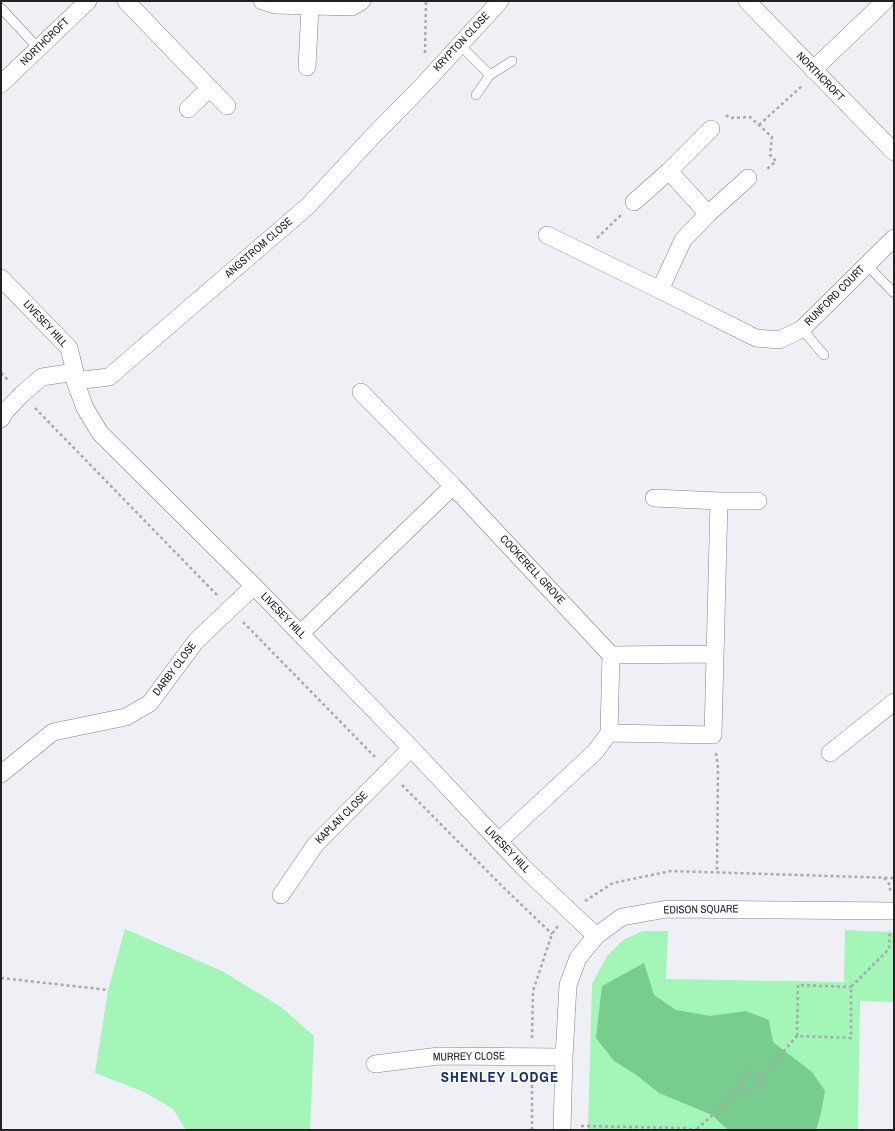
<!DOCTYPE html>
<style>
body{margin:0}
#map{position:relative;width:895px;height:1131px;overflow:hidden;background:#eff0f5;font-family:"Archivo Narrow",sans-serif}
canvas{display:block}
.frame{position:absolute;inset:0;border:2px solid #212123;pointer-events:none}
</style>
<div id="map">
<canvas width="895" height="1131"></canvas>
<div class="frame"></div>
</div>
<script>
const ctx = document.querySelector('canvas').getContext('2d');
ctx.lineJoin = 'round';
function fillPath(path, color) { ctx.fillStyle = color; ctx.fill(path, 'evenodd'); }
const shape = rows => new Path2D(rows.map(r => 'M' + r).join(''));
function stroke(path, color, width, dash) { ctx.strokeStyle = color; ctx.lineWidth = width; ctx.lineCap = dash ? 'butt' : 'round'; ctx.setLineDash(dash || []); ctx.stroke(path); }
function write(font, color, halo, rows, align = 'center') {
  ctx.font = font + ' "Archivo Narrow",sans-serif'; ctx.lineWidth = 3; ctx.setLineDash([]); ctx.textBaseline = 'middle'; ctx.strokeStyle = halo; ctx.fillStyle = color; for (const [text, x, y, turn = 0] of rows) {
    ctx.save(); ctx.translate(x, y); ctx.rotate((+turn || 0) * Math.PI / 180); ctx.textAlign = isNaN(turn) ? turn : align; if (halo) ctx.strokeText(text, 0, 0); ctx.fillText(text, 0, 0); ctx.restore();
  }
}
fillPath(shape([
 [125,929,222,971,281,1007,314,1036,310,1130,186,1130,173,1109,144,1092,95,1073,108,990],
 [845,930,894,932,894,1002,860,1001,858,1130,588,1130,592,984,607,956,623,940,643,931,668,931,666,979,844,982]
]), '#a3f5b8');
fillPath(shape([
 [644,963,654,995,676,1010,710,1016,746,1011,769,1020,773,1042,812,1072,825,1091,821,1113,816,1130,728,1130,712,1115,659,1093,635,1074,614,1061,596,1038,602,986]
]), '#79cc90');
const lane = shape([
 [1,8,38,48],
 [460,45,490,75],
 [476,95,490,75,512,61],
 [867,265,894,293],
 [802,329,824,355]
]);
const street = shape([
 [126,1,227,106],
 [262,1,275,5,352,7,362,1],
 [747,1,894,152],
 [307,67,310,7],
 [813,70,885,1],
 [1,84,88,1],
 [188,109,210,88],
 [669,171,708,214],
 [634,202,669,171,711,129],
 [547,235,660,290,756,338,779,340,802,329,894,238],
 [1,278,69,348,75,372,75,381,85,408,100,433,254,586,411,748,523,867,596,936],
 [660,290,683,240,708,214,748,178],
 [75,381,109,377,308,206,371,138,424,84,500,1],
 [361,392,453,486],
 [1,419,4,413,22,394,42,377,75,372],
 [654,498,719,501,758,501],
 [300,634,453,486,611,655,609,733,595,752,499,841],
 [611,655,714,654],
 [609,733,713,735,719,501],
 [830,753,894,702],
 [1,774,53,732,126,717,150,703,196,641,254,586],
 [281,895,315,845,411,748],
 [375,1064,439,1056,564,1057],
 [562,1130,564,1057,568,985,578,958,596,936,622,917,667,909,894,911]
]);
stroke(lane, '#7f8185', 10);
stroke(street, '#7f8185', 18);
stroke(shape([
 [425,53,426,1],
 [726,115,730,118,750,117,772,137,770,155,776,161,766,170],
 [759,125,803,85],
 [597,238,621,215],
 [1,373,8,380],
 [35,408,217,595],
 [243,622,375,757],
 [716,753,718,768,717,872],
 [402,785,503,887,552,934],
 [884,878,890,885,890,893],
 [585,901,613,883,671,871,894,878],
 [1,978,108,990],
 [797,1036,798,985,851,987],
 [532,1038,533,991,552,934,558,926],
 [742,1086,742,1076,751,1071,761,1077],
 [581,1126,685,1128,697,1130],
 [697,1129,727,1102,733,1092,742,1086,751,1091,760,1085,761,1077,797,1036,851,1038,851,987,889,949,890,930],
 [532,1130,532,1075]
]), '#a8a9ad', 2.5, [3, 3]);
stroke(lane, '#fff', 9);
stroke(street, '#fff', 17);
write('11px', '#212123', '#fdfdfe', [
 ["NORTHCROFT",45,42,-44],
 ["KRYPTON CLOSE",462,42,-47],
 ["NORTHCROFT",820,77,46],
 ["ANGSTROM CLOSE",259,248,-41],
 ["RUNFORD COURT",835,296,-45],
 ["LIVESEY HILL",45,324,47],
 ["COCKERELL GROVE",532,570,47],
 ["LIVESEY HILL",283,616,46],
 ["DARBY CLOSE",175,669,-53],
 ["KAPLAN CLOSE",342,818,-45],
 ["LIVESEY HILL",507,850,46],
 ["EDISON SQUARE",701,910,-1],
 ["MURREY CLOSE",469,1057,-1]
]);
ctx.letterSpacing = '1px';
write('bold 15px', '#183369', '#fdfdfe', [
 ["SHENLEY LODGE",500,1078]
]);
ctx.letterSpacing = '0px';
</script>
